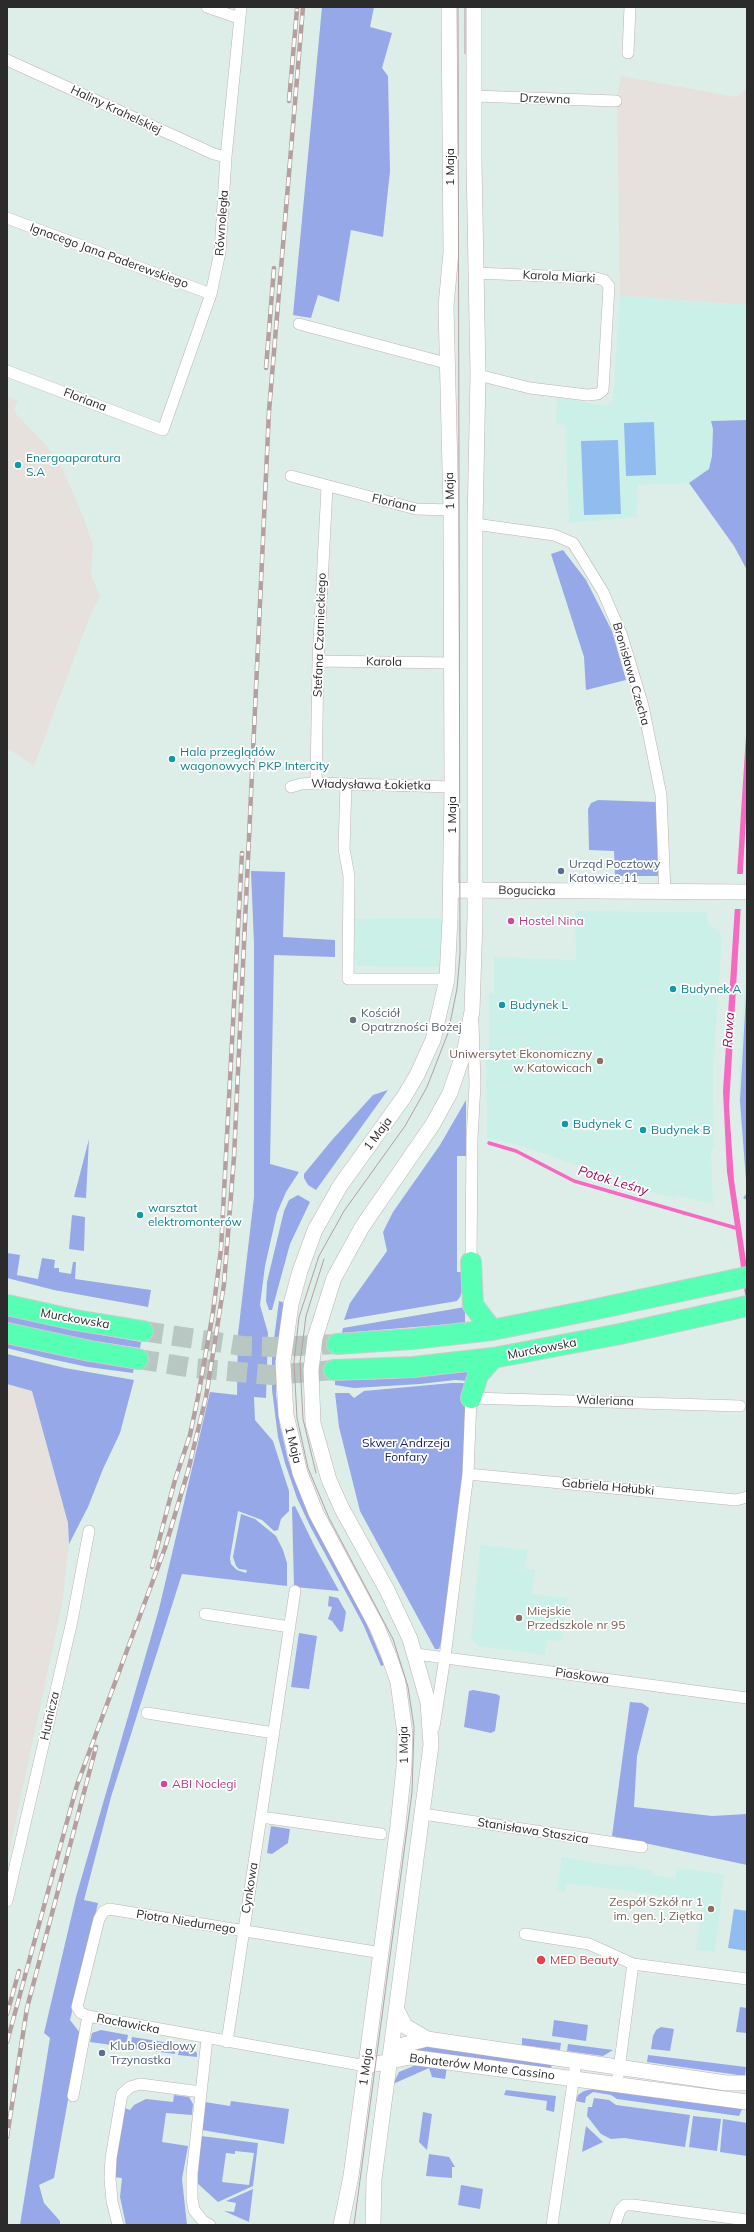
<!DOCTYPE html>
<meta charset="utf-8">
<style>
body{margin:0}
#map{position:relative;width:754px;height:2232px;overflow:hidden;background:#ddeee8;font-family:Mulish,sans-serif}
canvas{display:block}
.frame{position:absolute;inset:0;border:8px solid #2b2b2b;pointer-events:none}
</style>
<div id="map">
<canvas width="754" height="2232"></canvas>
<div class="frame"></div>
</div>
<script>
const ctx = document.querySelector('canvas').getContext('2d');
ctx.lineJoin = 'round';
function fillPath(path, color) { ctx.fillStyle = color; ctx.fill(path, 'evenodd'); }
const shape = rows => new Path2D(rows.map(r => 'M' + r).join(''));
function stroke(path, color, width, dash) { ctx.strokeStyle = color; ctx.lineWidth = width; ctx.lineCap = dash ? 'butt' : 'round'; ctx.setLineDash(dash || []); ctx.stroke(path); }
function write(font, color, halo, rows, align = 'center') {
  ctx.font = font + ' Mulish,sans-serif'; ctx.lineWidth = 3.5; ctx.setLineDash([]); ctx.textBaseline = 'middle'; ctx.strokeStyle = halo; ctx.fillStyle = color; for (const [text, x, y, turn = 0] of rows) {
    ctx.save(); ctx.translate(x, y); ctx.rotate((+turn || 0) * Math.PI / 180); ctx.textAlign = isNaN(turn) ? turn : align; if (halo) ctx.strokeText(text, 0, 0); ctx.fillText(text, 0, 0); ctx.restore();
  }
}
fillPath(shape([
 [621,76,736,97,747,88,747,305,620,296,617,96],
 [7,396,18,401,14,409,17,415,46,445,63,470,82,514,93,546,91,575,100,596,91,613,34,766,7,748],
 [7,1384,32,1391,68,1523,69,1544,62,1605,7,1862]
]), '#e6e1dd');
fillPath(shape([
 [620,296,747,305,747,420,711,421,713,429,712,456,709,469,694,481,689,483,638,485,637,517,569,523,565,425,556,424,557,397,606,406,613,400],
 [575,911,707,912,707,922,722,935,713,1074,714,1149,711,1150,713,1204,675,1195,674,1198,635,1188,635,1185,521,1146,487,1138,486,1047,489,1047,489,994,494,993,494,957,576,960],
 [386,918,444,918,440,967,356,966,355,919],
 [747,963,747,1197,739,1101,739,1063],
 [480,1545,528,1550,525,1569,535,1570,532,1594,567,1598,562,1641,547,1640,545,1655,478,1646,471,1638],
 [562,1857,626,1867,626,1865,636,1866,636,1868,652,1870,652,1875,675,1879,677,1868,724,1874,715,1952,696,1950,703,1901,567,1883,565,1892,557,1891]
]), '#cbf0e8');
fillPath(shape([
 [322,7,374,7,370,27,392,33,382,68,388,76,390,171,383,237,351,230,339,302,318,295,311,318,293,315],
 [747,420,747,570,734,546,689,483,709,469,712,456,713,429,711,421],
 [563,550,586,580,612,631,626,680,586,690,584,657,551,554],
 [598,800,656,802,658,876,615,876,614,851,589,850,588,809,591,803],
 [251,871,285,872,283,937,335,940,335,957,274,955,270,1164,299,1172,286,1192,277,1213,265,1266,260,1305,268,1333,266,1398,254,1397,255,1420,273,1441,289,1491,289,1511,281,1519,278,1530,274,1531,262,1520,238,1511,230,1558,231,1564,237,1570,246,1573,247,1570,239,1569,236,1566,233,1557,241,1514,255,1519,276,1536,283,1550,287,1563,287,1586,182,1574,111,1797,84,1900,98,1903,70,2020,80,2033,54,2178,39,2185,44,2203,60,2221,60,2225,20,2225,50,2038,44,2033,76,1897,159,1609,210,1392,237,1395,238,1334,254,1197,254,944],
 [747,978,747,1200,743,1198,747,1193,740,1101],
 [388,1090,316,1190,308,1185,304,1178,304,1174,332,1140,373,1095],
 [466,1100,466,1156,457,1156,457,1272,465,1272,465,1282,460,1297,457,1301,344,1320,350,1303,387,1251,383,1232,393,1212,440,1145],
 [89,1139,86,1198,74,1197],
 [298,1195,310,1202,290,1244,272,1310,269,1310,266,1301,267,1282,284,1211,289,1200],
 [72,1215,85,1217,84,1251,69,1249],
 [7,1253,20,1255,17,1275,38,1279,42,1258,55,1260,54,1268,59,1268,59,1272,71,1274,73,1262,76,1262,75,1279,151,1290,148,1307,54,1290,7,1278],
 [279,1301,285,1303,276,1353,276,1394,280,1426,288,1460,310,1516,365,1620,384,1665,381,1666,363,1624,310,1526,297,1498,285,1463,278,1437,272,1390,272,1354],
 [465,1307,465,1322,463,1323,342,1333,343,1328],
 [7,1315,74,1330,141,1342,140,1348,68,1337,7,1323],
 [7,1343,87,1360,134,1367,133,1373,88,1367,46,1358,7,1348],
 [7,1354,65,1368,134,1380,120,1433,103,1469,88,1507,69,1544,68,1523,32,1391,7,1384],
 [474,1371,468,1381,455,1380,420,1384,354,1388,335,1385,335,1380,390,1379],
 [452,1383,463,1383,468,1386,463,1484,441,1643,439,1649,435,1649,360,1511,339,1427,335,1393,349,1393,354,1398,364,1391],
 [295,1506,315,1547,339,1591,294,1587,292,1507],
 [329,1596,338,1598,346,1612,343,1631,340,1632,332,1621,328,1619,332,1607,328,1606],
 [299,1633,317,1636,309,1689,291,1687],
 [473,1690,496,1694,500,1696,495,1731,491,1733,464,1727,469,1691],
 [630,1702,642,1703,649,1708,637,1756,634,1807,712,1816,747,1814,747,1865,612,1836],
 [271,1826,290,1829,288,1843,272,1854,267,1853],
 [740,2007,747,2008,747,2033,736,2032],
 [554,2020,588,2025,586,2041,552,2036],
 [661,2027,674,2029,670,2051,651,2049,653,2036,656,2030],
 [101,2030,128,2035,126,2047,90,2042,92,2033],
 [132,2037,176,2044,175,2054,130,2048],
 [522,2038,561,2043,560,2050,522,2045],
 [568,2044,613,2050,603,2056,567,2051],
 [180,2045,191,2047,197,2053,197,2057,178,2055],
 [419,2045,552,2062,551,2069,418,2051,416,2049],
 [648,2055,746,2067,745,2076,647,2062],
 [416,2065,447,2068,445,2079,432,2077,429,2068,393,2084,399,2072],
 [597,2088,743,2107,739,2116,617,2099,611,2095,593,2092,586,2097,585,2103,576,2101,578,2095,584,2091],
 [506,2090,556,2096,554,2112,546,2110,547,2101,504,2095],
 [174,2095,189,2097,193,2104,192,2115,166,2113,162,2142,188,2146,182,2179,187,2225,126,2225,120,2197,122,2178,113,2177,122,2107,130,2110,134,2105,146,2099,173,2102],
 [594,2098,609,2100,616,2105,690,2115,685,2147,624,2138,611,2139,601,2134,587,2116,588,2107,592,2107],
 [231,2101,289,2109,284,2144,202,2130,205,2102,230,2106],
 [423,2112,432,2114,427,2150,419,2142],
 [693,2116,721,2119,717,2151,689,2147],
 [723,2119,747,2123,747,2156,720,2152],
 [586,2126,603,2142,582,2152],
 [201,2136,258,2143,253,2186,218,2202,197,2183],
 [235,2151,254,2153,249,2185,222,2182,226,2153,235,2154],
 [429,2154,449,2157,455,2167,452,2167,452,2178,426,2176],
 [461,2185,483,2189,480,2209,458,2205],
 [253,2189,249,2222,224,2211,234,2212,236,2203,226,2201]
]), '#96a8e7');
fillPath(shape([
 [654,422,656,475,626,476,624,423],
 [618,440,621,514,584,515,581,441],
 [734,1909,747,1911,747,1951,728,1948]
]), '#91bcef');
fillPath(shape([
 [747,720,747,802,729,1106,734,1180,747,1268,747,1308,727,1172,723,1091]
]), '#f56ac0');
fillPath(shape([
 [734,874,745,874,742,909,732,909]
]), '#ddeee8');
stroke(shape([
 [489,1143,516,1151,574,1181,736,1228]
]), '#f56ac0', 3.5);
stroke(shape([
 [143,1331,242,1346,274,1347,337,1344],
 [138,1359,193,1368,272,1375,334,1370]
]), '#b9c7c2', 20, [20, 10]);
const street = shape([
 [207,7,239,18],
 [628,53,630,7],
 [7,60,214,154,226,157],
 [474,96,616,101],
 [7,218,211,294],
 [475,273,596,278,604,280,609,286,603,390,598,394,587,395,530,388,478,375],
 [299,324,446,363],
 [7,371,163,430,211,294,220,252,226,157,241,7],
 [291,476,416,509,451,510],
 [475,524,554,535,573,543,603,592,622,636,643,706,661,795,665,892],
 [318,661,451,663],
 [316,783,318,661,327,487],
 [346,784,344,849,349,876,348,979,447,979],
 [291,787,301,784,316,783,452,787],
 [471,1262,472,1139,475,1084,473,1023],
 [468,1474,736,1500,747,1497],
 [205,1614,290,1627],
 [416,1654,747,1698],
 [147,1713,274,1733],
 [434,1727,445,1657,468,1474,471,1398,740,1406],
 [423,1814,642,1847],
 [261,1817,381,1834],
 [7,1901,72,1621,89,1531],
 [525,1934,589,1944,633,1964,617,2084],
 [633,1964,747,1979],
 [88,2016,81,2013,77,2007,99,1919,103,1912,109,1909,382,1953],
 [207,2039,192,2174,192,2199,194,2210,203,2221,210,2225],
 [227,2042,295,1591],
 [73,2096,88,2016,366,2066],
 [118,2225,112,2201,110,2178,111,2158,122,2094,130,2087,140,2084,201,2092],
 [552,2225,576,2062],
 [615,2225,620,2210,625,2205,633,2205,747,2220]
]);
const secondary = shape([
 [451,890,747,892],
 [397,2010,405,2026,427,2039],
 [390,2059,403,2045,427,2039,726,2083,747,2083],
 [366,2066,410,2057,747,2102],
 [341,2225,351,2176,398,1825,404,1767,405,1734,398,1682,389,1656,377,1627,316,1513,300,1473,286,1415,283,1362,291,1304,300,1271,315,1230,340,1186,404,1097,417,1075,433,1040,447,979,450,918,452,787,451,510,446,306,451,252,449,7],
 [373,2225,374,2179,431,1745,428,1702,410,1639,387,1590,342,1509,329,1480,313,1423,311,1370,315,1338,334,1278,362,1227,433,1124,450,1093,465,1049,472,1011,475,918,475,524,478,375,474,161,474,7]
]);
const highway = shape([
 [471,1262,473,1305,492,1330],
 [7,1305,75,1320,143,1331],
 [7,1333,90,1351,138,1359],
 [337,1344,412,1339,492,1330,592,1310,747,1277],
 [334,1370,413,1367,493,1358,620,1334,747,1306],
 [471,1398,478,1375,493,1358]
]);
stroke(street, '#c0b1b1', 12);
stroke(secondary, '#c0b1b1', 16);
stroke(highway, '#ccc', 22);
stroke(street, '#fff', 11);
stroke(secondary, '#fff', 15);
stroke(highway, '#56ffb3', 20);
stroke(shape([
 [465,54,465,7],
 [316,1473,303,1419,300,1363,306,1316,324,1259],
 [354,2225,412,1792,414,1727,408,1687,393,1639,329,1518,308,1468,297,1418,294,1362,299,1317,319,1256,344,1211,405,1126,427,1087,448,1033,457,989,460,954,458,7]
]), '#b69f9f', 1);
const rail = shape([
 [289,101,297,9],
 [266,368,274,268],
 [152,1567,175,1480,190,1435,198,1397,213,1312,221,1249,242,853],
 [7,2014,19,1971],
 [7,2042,77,1785,165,1548,188,1471,206,1397,224,1284,234,1157,269,411,303,7],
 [7,2137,27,2008,96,1747]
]);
stroke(rail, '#b69f9f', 4.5);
stroke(rail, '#fff', 3, [9]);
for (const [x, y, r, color] of [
 [18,465,4,"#0f9aa8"],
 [172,759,4,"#0f9aa8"],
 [561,871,4,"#5c6f8a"],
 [511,921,4,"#d1479c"],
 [673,989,4,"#0f9aa8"],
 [502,1005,4,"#0f9aa8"],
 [353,1020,4,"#6b7280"],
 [600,1061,4,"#8d6e63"],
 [565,1124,4,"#0f9aa8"],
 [643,1130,4,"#0f9aa8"],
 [140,1215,4,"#0f9aa8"],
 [519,1618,4,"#8d6e63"],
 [164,1784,4,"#d1479c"],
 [711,1909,4,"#8d6e63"],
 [541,1960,5,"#e0444e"],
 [102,2053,4,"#5c6f8a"]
]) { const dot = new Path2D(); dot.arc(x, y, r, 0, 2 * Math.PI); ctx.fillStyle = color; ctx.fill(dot); stroke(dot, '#fff', 1.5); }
write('12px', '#2b2b2b', '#fff', [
 ["Drzewna",545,99,2],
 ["Haliny Krahelskiej",116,110,25],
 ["1 Maja",450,167,-90],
 ["Równoległa",222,223,-86],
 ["Ignacego Jana Paderewskiego",109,256,20],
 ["Karola Miarki",559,277,3],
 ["Floriana",85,400,21],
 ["1 Maja",450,491,-92],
 ["Floriana",394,503,13],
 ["Stefana Czarnieckiego",320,635,-88],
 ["Karola",384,662,1],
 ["Bronisława Czecha",631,674,74],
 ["Władysława Łokietka",371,785,1],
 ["1 Maja",452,815,-90],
 ["Bogucicka",527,891,1],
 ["1 Maja",378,1134,-53],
 ["Murckowska",75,1319,10],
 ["Murckowska",542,1349,-11],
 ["Waleriana",605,1401,2],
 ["1 Maja",293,1445,76],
 ["Gabriela Hałubki",608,1487,5],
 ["Piaskowa",582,1676,8],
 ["Hutnicza",50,1716,-77],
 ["1 Maja",404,1745,-91],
 ["Stanisława Staszica",533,1831,9],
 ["Cynkowa",250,1888,-81],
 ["Piotra Niedurnego",186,1922,9],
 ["Racławicka",128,2024,11],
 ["1 Maja",366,2067,-82],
 ["Bohaterów Monte Cassino",482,2067,7]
]);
write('12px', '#0d838f', '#fff', [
 ["Energoaparatura",26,458],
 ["S.A",26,472],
 ["Hala przeglądów",180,752],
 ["wagonowych PKP Intercity",180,766],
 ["Budynek A",681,989],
 ["Budynek L",510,1005],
 ["Budynek C",573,1124],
 ["Budynek B",651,1130],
 ["warsztat",148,1208],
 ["elektromonterów",148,1222]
], 'left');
write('12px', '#4e5e75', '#fff', [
 ["Urząd Pocztowy",569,864],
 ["Katowice 11",569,878],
 ["Klub Osiedlowy",110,2046],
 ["Trzynastka",110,2060]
], 'left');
write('12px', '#b23c85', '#fff', [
 ["Hostel Nina",519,921],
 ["ABI Noclegi",172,1784]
], 'left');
write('12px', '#5b616d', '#fff', [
 ["Kościół",361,1013],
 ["Opatrzności Bożej",361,1027]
], 'left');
write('12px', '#785e54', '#fff', [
 ["Uniwersytet Ekonomiczny",592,1054],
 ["w Katowicach",592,1068],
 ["Miejskie",527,1611,"left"],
 ["Przedszkole nr 95",527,1625,"left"],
 ["Zespół Szkół nr 1",703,1902],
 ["im. gen. J. Ziętka",703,1916]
], 'right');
write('12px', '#161e6d', '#fff', [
 ["Skwer Andrzeja",406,1443],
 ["Fonfary",406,1457]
]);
write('12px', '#be3a42', '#fff', [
 ["MED Beauty",550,1960]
], 'left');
write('italic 13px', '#a4065b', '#fff', [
 ["Rawa",729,1030,-86],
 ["Potok Leśny",613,1181,17]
]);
</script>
